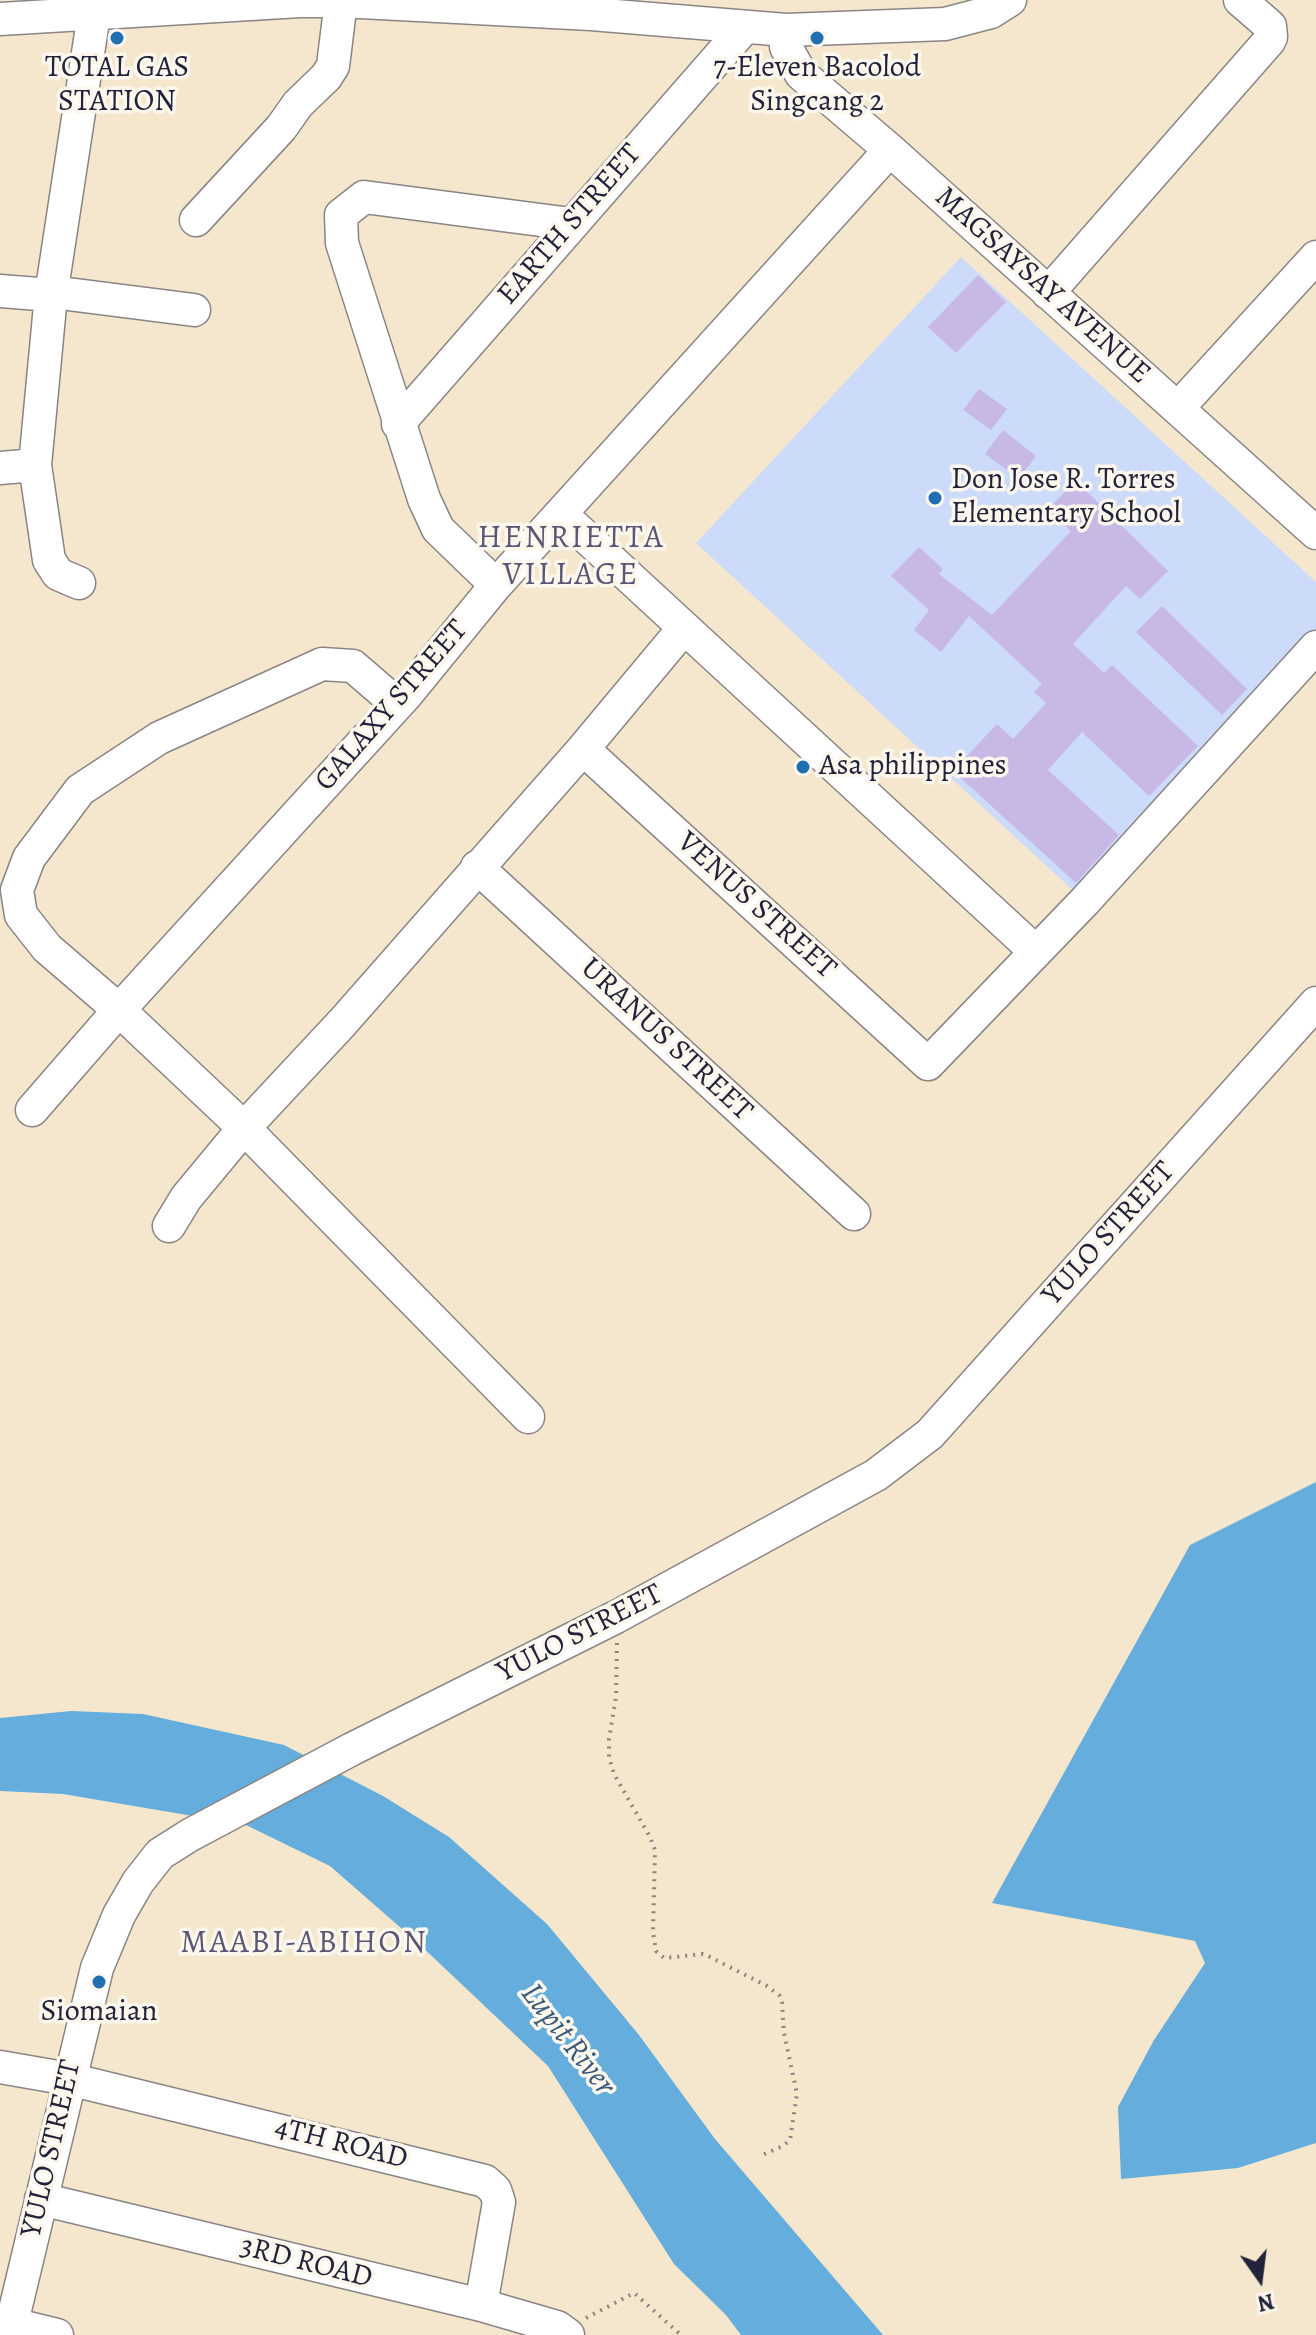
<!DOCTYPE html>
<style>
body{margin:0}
#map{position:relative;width:1316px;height:2335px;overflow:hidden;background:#f4e7ce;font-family:Alegreya,serif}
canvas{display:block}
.north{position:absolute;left:1220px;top:2239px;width:80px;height:80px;-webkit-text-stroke:6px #fbf7ec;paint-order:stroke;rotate:166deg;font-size:22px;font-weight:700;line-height:32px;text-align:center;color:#22223b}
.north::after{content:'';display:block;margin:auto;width:28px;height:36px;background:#22223b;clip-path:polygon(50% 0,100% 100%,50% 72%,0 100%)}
</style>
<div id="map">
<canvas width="1316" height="2335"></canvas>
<div class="north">N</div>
</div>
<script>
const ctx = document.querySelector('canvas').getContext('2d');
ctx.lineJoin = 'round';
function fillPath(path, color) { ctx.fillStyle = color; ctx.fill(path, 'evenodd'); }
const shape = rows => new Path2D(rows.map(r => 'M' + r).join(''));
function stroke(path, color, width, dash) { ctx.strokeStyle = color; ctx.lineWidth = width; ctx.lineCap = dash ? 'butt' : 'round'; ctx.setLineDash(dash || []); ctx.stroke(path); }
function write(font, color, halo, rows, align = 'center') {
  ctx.font = font + ' Alegreya,serif'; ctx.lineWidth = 7; ctx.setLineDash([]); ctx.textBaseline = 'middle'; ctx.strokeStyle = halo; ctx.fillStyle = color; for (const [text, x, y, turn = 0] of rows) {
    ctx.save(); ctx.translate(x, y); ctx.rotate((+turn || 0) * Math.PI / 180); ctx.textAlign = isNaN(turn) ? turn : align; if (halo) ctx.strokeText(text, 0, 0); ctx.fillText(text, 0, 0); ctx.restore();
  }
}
fillPath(shape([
 [961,257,1316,582,1316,636,1078,895,696,543]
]), '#cddbfa');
fillPath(shape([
 [1316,1482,1316,2143,1238,2168,1121,2179,1118,2107,1154,2040,1205,1963,1195,1941,992,1903,1190,1545],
 [71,1711,143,1714,284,1745,383,1796,449,1837,547,1924,639,2035,715,2139,883,2335,741,2335,726,2315,674,2264,548,2066,417,1942,330,1866,246,1825,63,1794,0,1791,0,1718]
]), '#64addc');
fillPath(shape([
 [978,275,1006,302,956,353,928,327],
 [979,389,1007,409,991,430,963,410],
 [1003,430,1036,456,1019,479,985,454],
 [1076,481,1168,571,1140,599,1126,586,1073,644,1104,673,1112,665,1198,746,1149,796,1082,732,1048,770,1119,835,1076,883,953,771,997,724,1013,739,1046,703,1034,692,1042,684,969,616,941,652,914,630,929,610,891,576,919,547,943,569,939,574,992,615,1071,531,1048,509],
 [1162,606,1247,689,1222,715,1136,632]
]), '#c8b8e5');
const minor = shape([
 [0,19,300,1,341,1,591,14,786,30,945,24,991,12,1010,0],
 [786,30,786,47,801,74,890,150,1316,533],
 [196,220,281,128,298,104,326,77,333,66,341,1],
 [0,291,51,295],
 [52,292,194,310],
 [1048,293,1269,41,1271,37,1270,26,1240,0],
 [1178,408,1316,257],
 [398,424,744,28],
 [35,465,49,560,58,574,79,583],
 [0,468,35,465,51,295,94,14],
 [561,514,1035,951],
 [496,585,438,529,424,499,342,243,341,215,364,197,571,224],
 [397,704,353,666,322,664,159,738,80,790,29,858,17,890,21,915,47,948,119,1010,244,1128,528,1417],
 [583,749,928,1064,1085,901,1316,647],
 [477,867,854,1214],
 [32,1110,119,1010,407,694,496,585,890,150],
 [169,1226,186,1198,244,1128,342,1023,583,749,684,628],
 [0,2067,69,2079,485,2181,495,2190,499,2202,481,2305],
 [41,2199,481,2305,557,2327,568,2335],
 [0,2321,57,2335],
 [9,2335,97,1968,119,1915,138,1882,160,1854,190,1835,352,1749,616,1617,876,1475,930,1434,1316,1003]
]);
stroke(minor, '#8b8484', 35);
stroke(shape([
 [617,1643,616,1697,609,1739,609,1757,614,1774,650,1837,655,1850,653,1932,656,1951,664,1958,703,1954,708,1956,767,1986,780,1996,782,2003,784,2033,797,2094,790,2140,783,2146,760,2156],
 [586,2318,634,2293,681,2335]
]), '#8b8484', 4, [2, 6]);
stroke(minor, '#fff', 32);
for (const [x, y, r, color] of [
 [117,38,8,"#1f6fb2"],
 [817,38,8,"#1f6fb2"],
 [935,498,8,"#1f6fb2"],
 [803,767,8,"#1f6fb2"],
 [99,1982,8,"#1f6fb2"]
]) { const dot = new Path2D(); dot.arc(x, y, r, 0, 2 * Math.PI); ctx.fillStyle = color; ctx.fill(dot); stroke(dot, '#fbf7ec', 3); }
write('30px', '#22223b', '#fbf7ec', [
 ["TOTAL GAS",117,69],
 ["STATION",117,103],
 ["7-Eleven Bacolod",817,69],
 ["Singcang 2",817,103],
 ["Don Jose R. Torres",951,481,"left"],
 ["Elementary School",951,515,"left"],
 ["Asa philippines",819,767,"left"],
 ["Siomaian",99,2013]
]);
write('30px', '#22223b', '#fbf7ec', [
 ["EARTH STREET",570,225,-49],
 ["MAGSAYSAY AVENUE",1042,286,42],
 ["GALAXY STREET",392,706,-49],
 ["VENUS STREET",756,906,42],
 ["URANUS STREET",666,1040,43],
 ["YULO STREET",1109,1234,-48],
 ["YULO STREET",580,1634,-27],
 ["4TH ROAD",341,2144,14],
 ["YULO STREET",52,2149,-77],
 ["3RD ROAD",306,2263,14]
]);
ctx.letterSpacing = '2px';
write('32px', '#5c5676', '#fbf7ec', [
 ["HENRIETTA",571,539],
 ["VILLAGE",571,576],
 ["MAABI-ABIHON",304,1944]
]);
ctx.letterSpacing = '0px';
write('italic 32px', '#3c5a7b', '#fbf7ec', [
 ["Lupit River",567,2040,52]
]);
</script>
